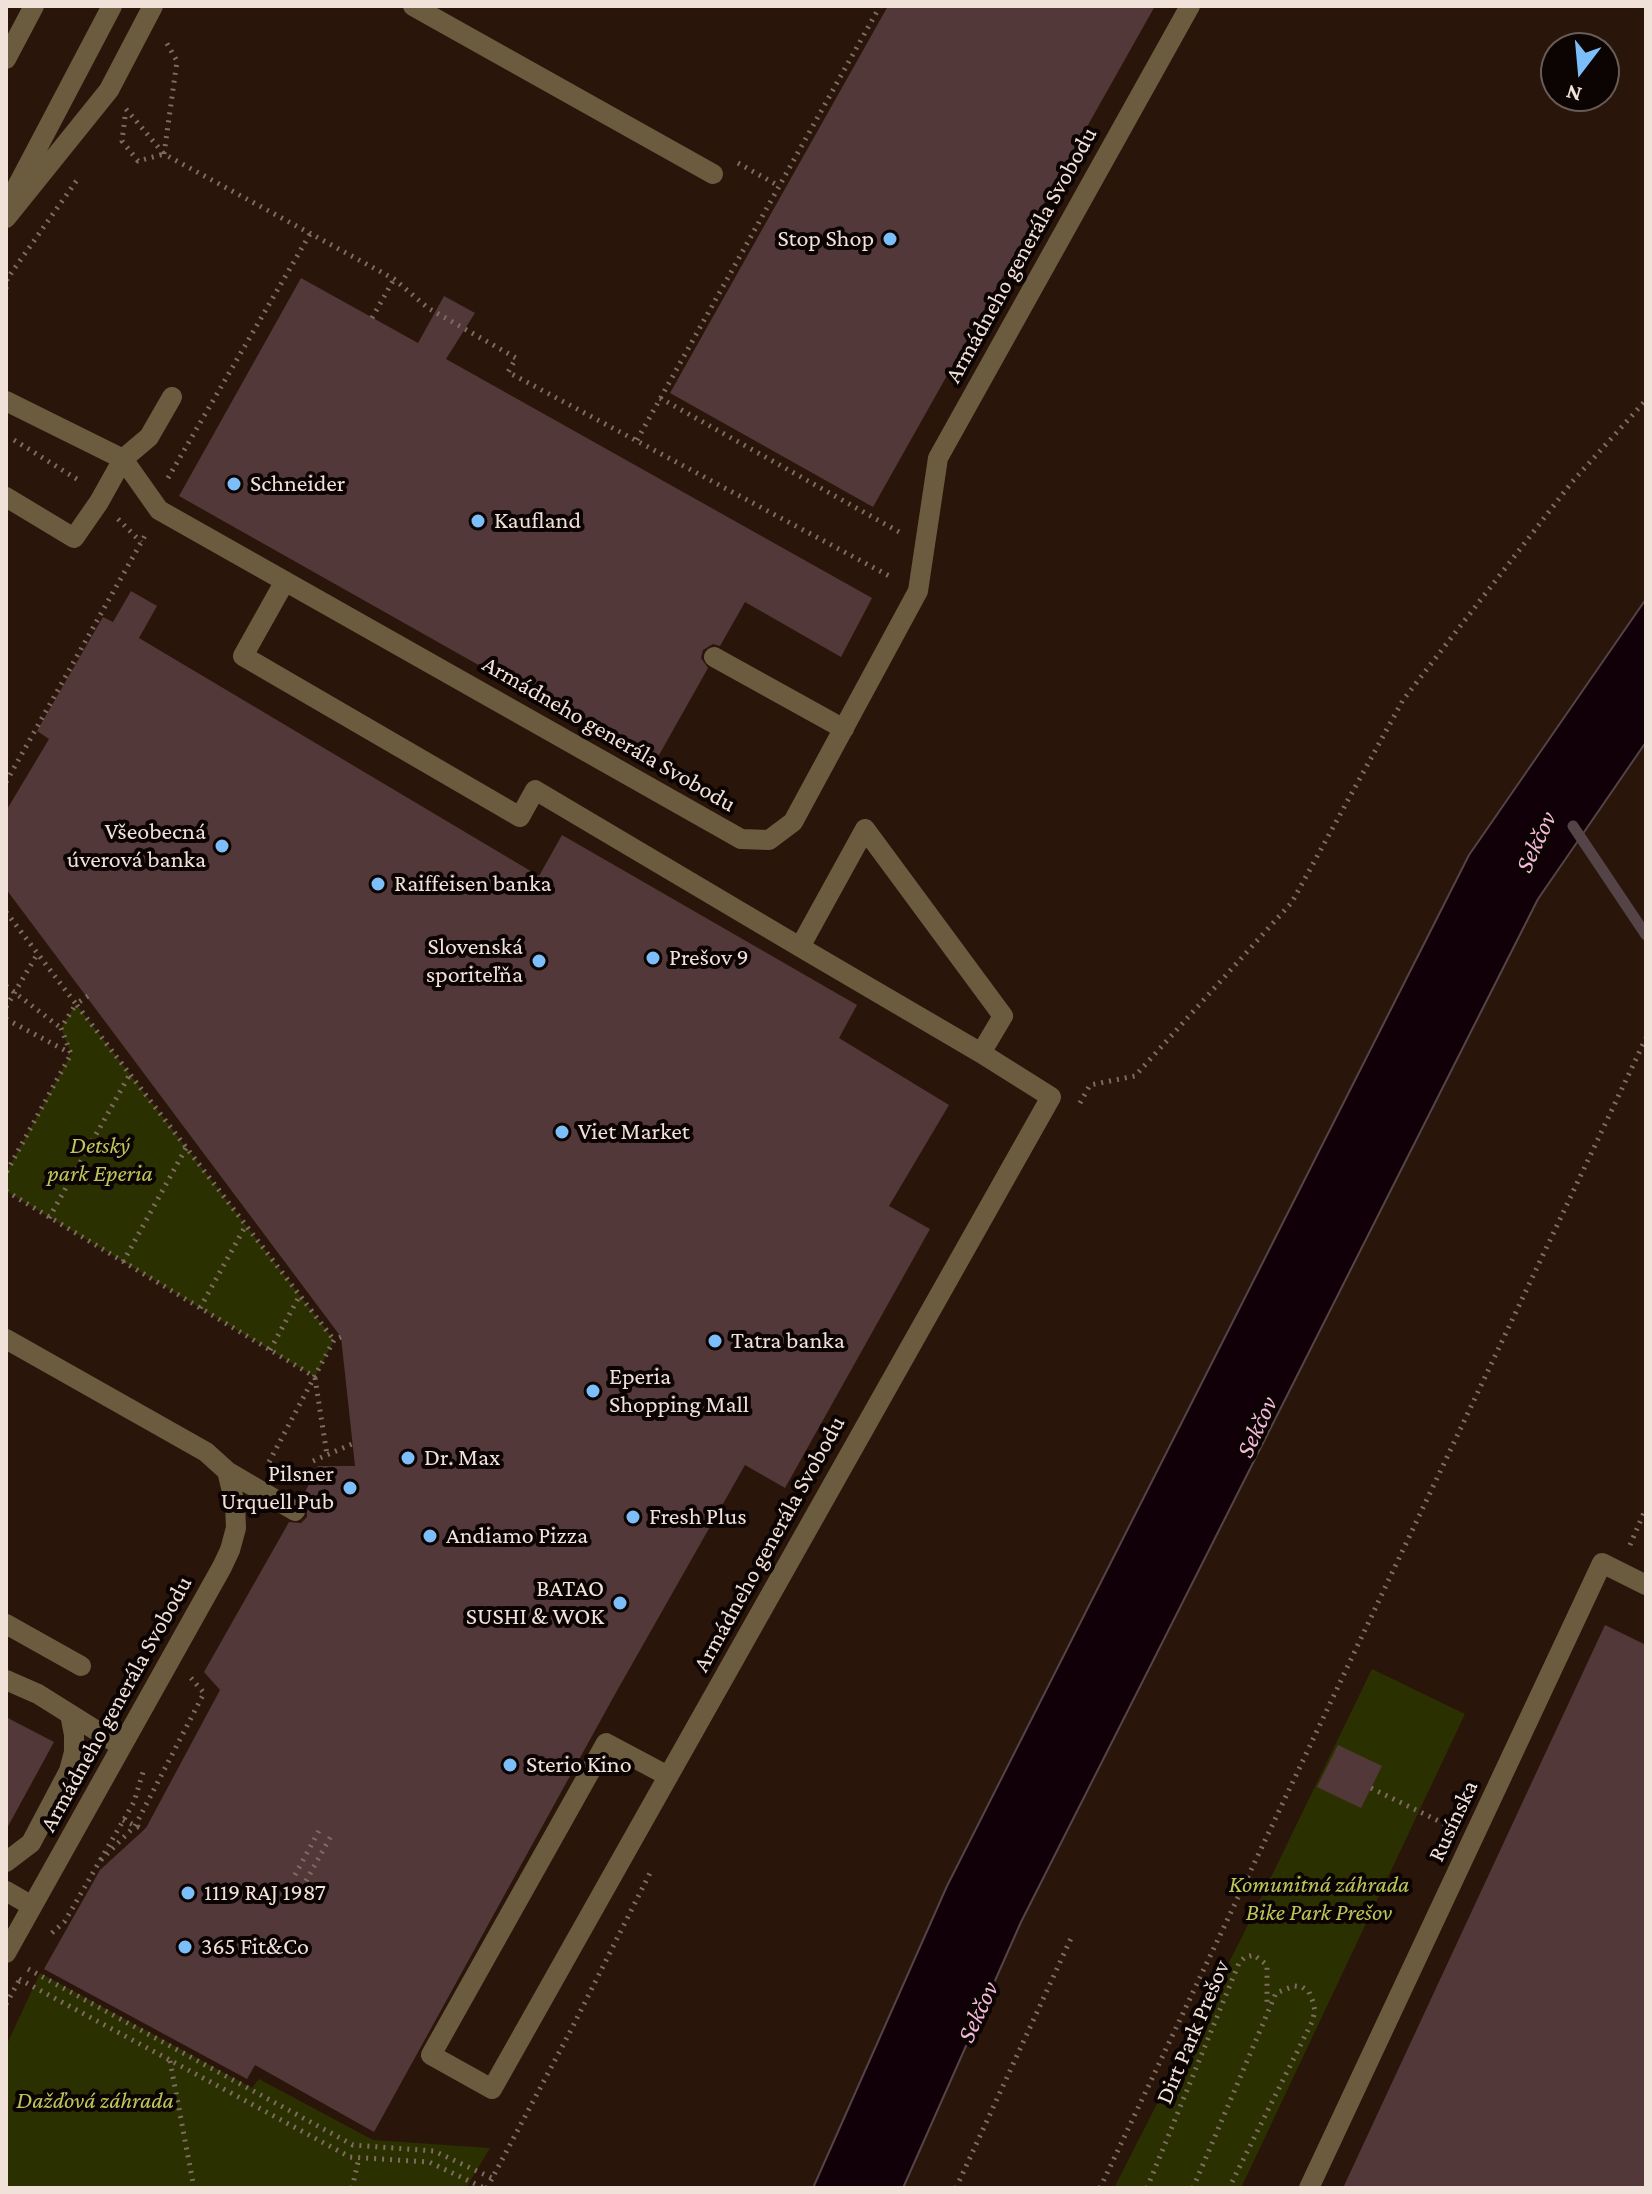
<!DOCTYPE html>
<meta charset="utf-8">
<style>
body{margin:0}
#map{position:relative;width:1652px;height:2194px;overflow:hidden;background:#2a150a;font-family:"Crimson Pro",serif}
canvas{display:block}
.frame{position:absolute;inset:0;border:8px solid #f0e1d9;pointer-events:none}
.north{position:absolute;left:1540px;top:32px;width:80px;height:80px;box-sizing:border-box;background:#0c0402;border:2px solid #675c58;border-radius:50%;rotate:196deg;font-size:22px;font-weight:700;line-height:32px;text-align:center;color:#f0e1d9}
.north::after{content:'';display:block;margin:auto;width:28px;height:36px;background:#7cbef9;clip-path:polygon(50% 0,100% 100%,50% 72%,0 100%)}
</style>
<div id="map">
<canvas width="1652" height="2194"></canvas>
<div class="frame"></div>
<div class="north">N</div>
</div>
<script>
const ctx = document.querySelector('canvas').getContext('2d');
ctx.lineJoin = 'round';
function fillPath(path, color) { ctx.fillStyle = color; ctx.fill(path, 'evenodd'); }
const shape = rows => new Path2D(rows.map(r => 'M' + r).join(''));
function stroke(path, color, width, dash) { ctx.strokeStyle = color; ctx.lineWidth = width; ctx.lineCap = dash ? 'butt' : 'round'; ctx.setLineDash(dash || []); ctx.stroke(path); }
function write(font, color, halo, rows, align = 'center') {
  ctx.font = font + ' "Crimson Pro",serif'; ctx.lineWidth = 8; ctx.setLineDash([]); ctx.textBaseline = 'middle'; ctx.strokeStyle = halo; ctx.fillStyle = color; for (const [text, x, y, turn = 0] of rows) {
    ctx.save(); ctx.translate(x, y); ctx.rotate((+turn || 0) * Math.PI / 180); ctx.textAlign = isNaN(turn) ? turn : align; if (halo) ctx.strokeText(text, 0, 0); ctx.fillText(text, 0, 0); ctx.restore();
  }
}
fillPath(shape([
 [76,1004,334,1340,315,1377,6,1191,6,1173,71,1054,61,1028],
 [1372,1669,1465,1714,1241,2188,1114,2188,1242,1937],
 [40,1973,252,2088,259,2079,373,2140,490,2148,466,2188,6,2188,6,2046]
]), '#2b3000');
const water = shape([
 [1646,599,1646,742,1538,899,1021,1922,903,2188,813,2188,947,1886,1469,855,1646,599]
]);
fillPath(water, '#120009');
stroke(water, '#554447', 2);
stroke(shape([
 [1573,826,1646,935]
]), '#554447', 11);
fillPath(shape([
 [888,6,1155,6,873,507,670,393],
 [301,278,418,343,444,296,475,313,446,359,872,598,841,657,745,602,720,646,713,644,703,650,701,658,708,668,654,764,179,496],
 [131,591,157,606,139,638,539,876,562,835,857,1005,839,1038,949,1105,889,1206,930,1229,785,1488,745,1465,614,1696,374,2132,255,2065,247,2079,44,1969,100,1870,146,1828,220,1690,204,1672,289,1522,301,1523,307,1517,307,1505,301,1500,318,1466,355,1466,341,1337,6,889,6,811,49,739,37,731,103,617,113,622],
 [1605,1625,1646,1645,1646,2188,1343,2188],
 [6,1717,54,1742,6,1830],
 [1338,1745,1382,1766,1361,1808,1317,1787]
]), '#533839');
stroke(shape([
 [126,109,164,154,394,279,428,308,516,358,508,372,893,578],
 [125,117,122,141,138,161,164,154],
 [164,154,177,61,166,42],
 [738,163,779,186],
 [6,289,7,279,77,180],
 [372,318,394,279],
 [660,398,901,533],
 [14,440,80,481],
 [637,440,880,6],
 [168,478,310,234],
 [118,519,141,542],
 [6,782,147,532],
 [6,912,76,1004,61,1028,71,1054,6,1173],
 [6,986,61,1028],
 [88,996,76,1004,334,1340],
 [6,1007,38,953],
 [6,1019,70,1053],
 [1080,1103,1090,1085,1135,1076,1292,902,1403,700,1572,482,1646,400],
 [6,1191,315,1377],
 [49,1218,130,1074],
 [123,1262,186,1148],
 [200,1308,246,1225],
 [270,1350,300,1295],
 [315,1378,327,1455],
 [313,1461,352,1444],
 [269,1462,334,1340,341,1337],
 [1630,1545,1646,1508],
 [1371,1788,1451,1827],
 [123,1820,145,1830],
 [101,1860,135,1826,204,1693,191,1678],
 [295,1875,321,1827],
 [306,1881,332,1834],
 [52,1933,65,1921,134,1802,144,1769],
 [28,1969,353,2145,434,2151,492,2178],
 [19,1979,350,2157,429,2162,484,2188],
 [6,2004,21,1977],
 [170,2061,194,2188],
 [352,2188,359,2158],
 [487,2188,571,2030,650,1873],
 [956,2188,1073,1934],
 [1100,2188,1646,1038],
 [1147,2188,1239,1963,1245,1957,1254,1955,1267,1965,1267,2007],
 [1193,2188,1276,1993,1294,1986,1302,1987,1309,1992,1313,2002,1315,2011,1312,2022,1229,2188]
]), '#7e6b61', 5, [2, 6]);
stroke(shape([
 [413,6,713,174],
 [6,59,34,6],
 [12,196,112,6],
 [6,218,109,90,153,6],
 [6,401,123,459,159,510,741,839,769,840,793,822,918,591,938,458,1190,6],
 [6,497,74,538,99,502,123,459,149,437,172,397],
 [285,581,243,656,520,817,535,790,800,947,981,1053,1003,1016,865,829,800,947],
 [714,657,844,729],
 [6,1339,206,1452,227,1471,235,1504,236,1528,230,1550,222,1567,6,1953],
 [227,1471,295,1511],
 [6,1624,81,1666],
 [6,1680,38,1694,121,1746],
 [668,1776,606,1743,431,2055,492,2089,1051,1097,981,1053],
 [6,1862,31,1843,69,1771,74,1752,74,1735,70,1714],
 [6,1891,32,1906],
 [1309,2188,1602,1563,1646,1585]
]), '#6c5c3f', 20);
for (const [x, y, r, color] of [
 [890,239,8,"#7cbef9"],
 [234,484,8,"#7cbef9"],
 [478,521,8,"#7cbef9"],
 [222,846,8,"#7cbef9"],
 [378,884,8,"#7cbef9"],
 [653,958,8,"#7cbef9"],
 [539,961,8,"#7cbef9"],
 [562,1132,8,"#7cbef9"],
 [715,1341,8,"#7cbef9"],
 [593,1391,8,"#7cbef9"],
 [408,1458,8,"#7cbef9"],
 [350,1488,8,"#7cbef9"],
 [633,1517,8,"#7cbef9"],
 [430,1536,8,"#7cbef9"],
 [620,1603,8,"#7cbef9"],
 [510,1765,8,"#7cbef9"],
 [188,1893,8,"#7cbef9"],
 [185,1947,8,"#7cbef9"]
]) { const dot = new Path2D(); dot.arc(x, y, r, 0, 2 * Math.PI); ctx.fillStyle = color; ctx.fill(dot); stroke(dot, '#0c0402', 3); }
write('24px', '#f0e1d9', '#0c0402', [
 ["Stop Shop",874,239,"right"],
 ["Schneider",250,484],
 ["Kaufland",494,521],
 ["Všeobecná",206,832,"right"],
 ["úverová banka",206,860,"right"],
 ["Raiffeisen banka",394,884],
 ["Slovenská",523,947,"right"],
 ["sporiteľňa",523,975,"right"],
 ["Prešov 9",669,958],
 ["Viet Market",578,1132],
 ["Tatra banka",731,1341],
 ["Eperia",609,1377],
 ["Shopping Mall",609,1405],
 ["Dr. Max",424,1458],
 ["Pilsner",334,1474,"right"],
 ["Urquell Pub",334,1502,"right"],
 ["Fresh Plus",649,1517],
 ["Andiamo Pizza",446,1536],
 ["BATAO",604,1589,"right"],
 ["SUSHI & WOK",604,1617,"right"],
 ["Sterio Kino",526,1765],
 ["1119 RAJ 1987",204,1893],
 ["365 Fit&Co",201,1947]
], 'left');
write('24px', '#f0e1d9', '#0c0402', [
 ["Armádneho generála Svobodu",1021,255,-61],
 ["Armádneho generála Svobodu",609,734,30],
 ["Armádneho generála Svobodu",769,1544,-61],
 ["Armádneho generála Svobodu",116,1704,-61],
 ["Rusínska",1453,1821,-65],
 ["Dirt Park Prešov",1193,2032,-67]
]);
write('italic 24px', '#bac85b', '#0c0402', [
 ["Detský",100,1146],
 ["park Eperia",100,1174],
 ["Komunitná záhrada",1319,1885],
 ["Bike Park Prešov",1319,1913],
 ["Dažďová záhrada",95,2101]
]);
write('italic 26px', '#f4b8d9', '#0c0402', [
 ["Sekčov",1536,842,-65],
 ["Sekčov",1257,1427,-65],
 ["Sekčov",978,2012,-65]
]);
</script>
